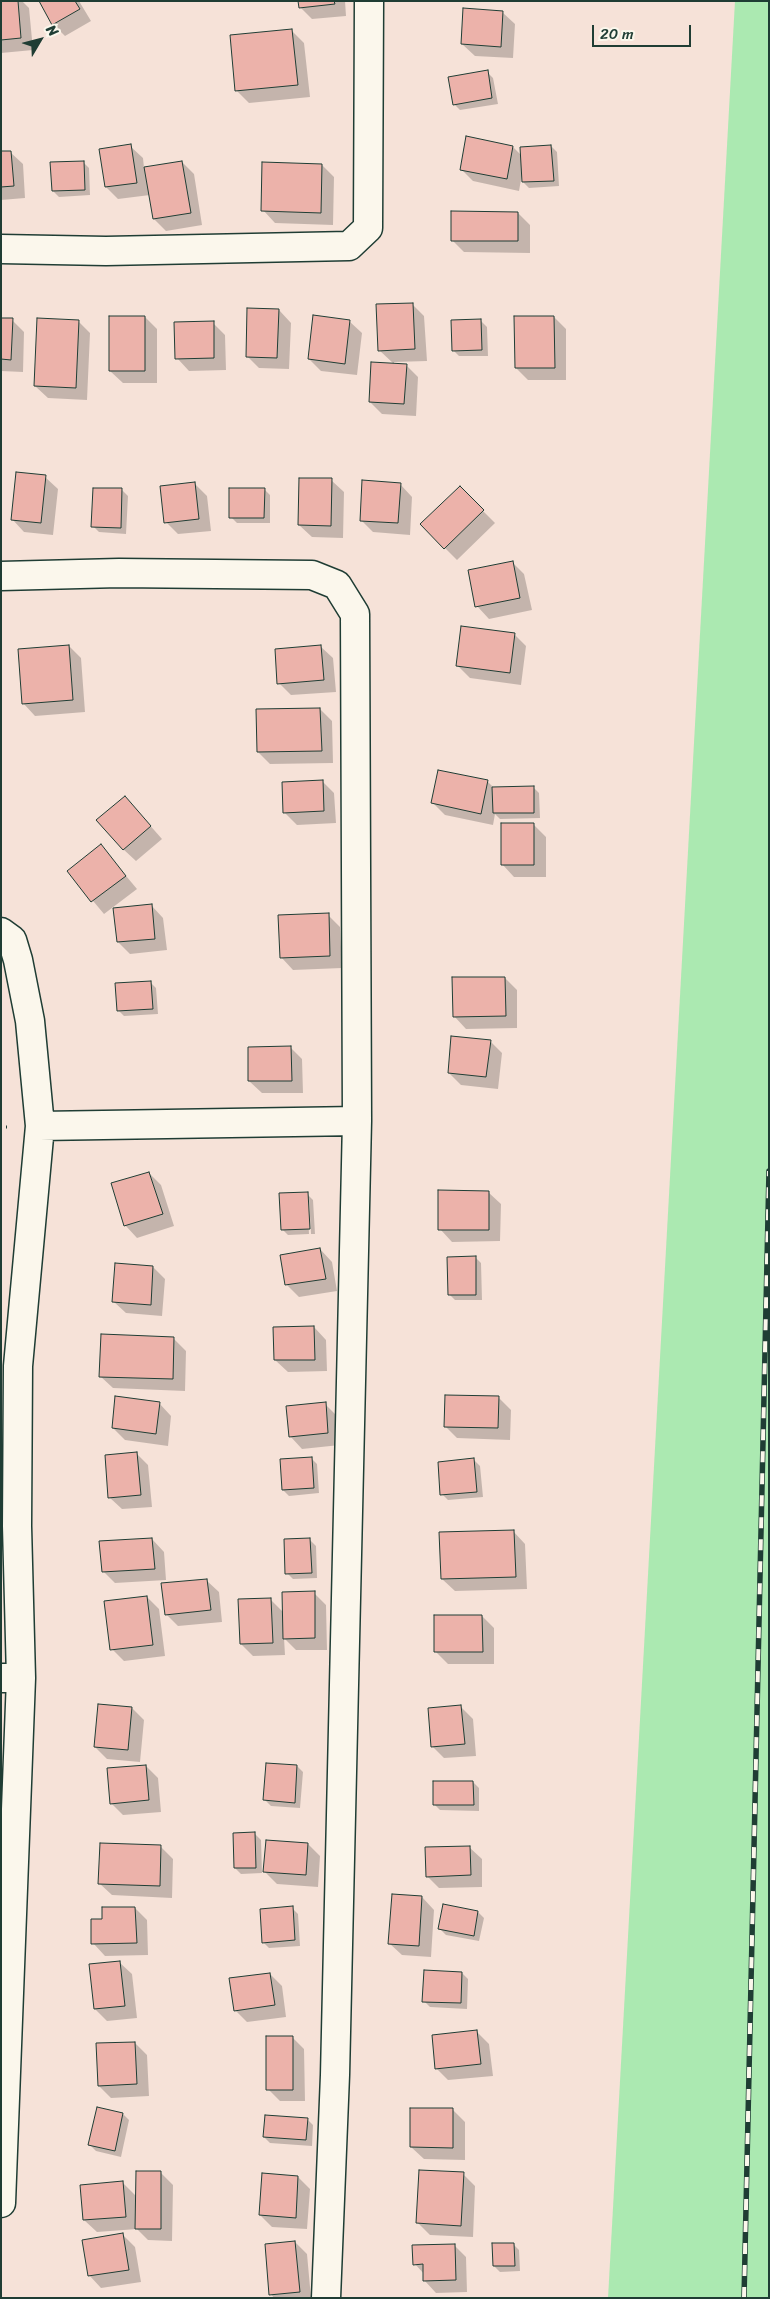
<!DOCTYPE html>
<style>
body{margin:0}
#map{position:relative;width:770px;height:2299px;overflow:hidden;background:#f6e2d8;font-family:Sriracha,sans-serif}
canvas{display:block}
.frame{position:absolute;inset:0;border:2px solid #1f3d34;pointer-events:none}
.north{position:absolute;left:15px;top:15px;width:50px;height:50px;-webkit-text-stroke:4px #fbf7ec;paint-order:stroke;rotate:53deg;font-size:14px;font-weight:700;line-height:20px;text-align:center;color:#1f3d34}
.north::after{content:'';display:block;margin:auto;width:18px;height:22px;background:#1f3d34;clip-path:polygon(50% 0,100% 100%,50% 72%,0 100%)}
.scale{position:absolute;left:592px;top:25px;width:99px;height:22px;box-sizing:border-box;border:2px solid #1f3d34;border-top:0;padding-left:6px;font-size:15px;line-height:18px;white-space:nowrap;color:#1f3d34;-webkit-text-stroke:4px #fbf7ec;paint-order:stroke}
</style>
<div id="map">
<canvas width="770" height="2299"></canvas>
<div class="frame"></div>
<div class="north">N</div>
<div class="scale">20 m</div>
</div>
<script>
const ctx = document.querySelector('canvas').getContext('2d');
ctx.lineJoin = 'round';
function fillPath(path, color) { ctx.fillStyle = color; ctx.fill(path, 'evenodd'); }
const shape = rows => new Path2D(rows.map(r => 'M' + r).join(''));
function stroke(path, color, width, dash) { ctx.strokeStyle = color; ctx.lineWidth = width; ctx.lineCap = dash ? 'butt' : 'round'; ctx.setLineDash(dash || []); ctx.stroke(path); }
fillPath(shape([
 [735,1,769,1,769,2298,608,2298]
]), '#abe9b1');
fillPath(shape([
 [1,1,22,1,29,8,33,50,1,53],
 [40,1,79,1,91,21,65,36,53,24],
 [299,1,345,1,346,16,312,19,300,7],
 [502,12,515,24,513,58,475,56,462,44],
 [292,31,304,43,310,97,249,103,237,91],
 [487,72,493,78,498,104,460,110,454,104],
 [130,146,143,158,144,168,182,162,194,174,202,225,166,231,154,219,150,195,118,199,106,187],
 [551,146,557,152,559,186,529,188,523,182,522,174,519,191,473,181,461,169,513,147,522,156],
 [10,152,23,164,25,198,1,200,1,153],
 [83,162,89,168,90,195,59,197,53,191],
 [322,165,334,177,333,225,275,223,263,210],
 [518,213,530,225,530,253,464,252,452,240],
 [412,304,424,316,427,361,394,362,394,364,406,365,418,377,416,416,382,414,370,402,394,364,379,350],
 [279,310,291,323,289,369,259,368,247,356],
 [145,317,157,329,157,383,123,383,110,371],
 [554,317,566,329,566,380,528,380,516,368],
 [1,319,12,320,24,332,23,372,1,371],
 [78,321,90,333,87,400,48,398,35,386],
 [349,321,362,333,357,375,321,371,309,359],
 [481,321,487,327,488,356,459,356,453,350],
 [213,323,225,335,226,370,189,371,177,358],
 [45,477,58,489,53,535,24,532,12,519],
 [331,480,344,492,343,538,312,537,299,525],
 [194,483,207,496,211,531,178,534,166,522],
 [400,484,412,497,410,535,373,532,361,520],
 [460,488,495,523,457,560,445,548],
 [264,489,270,495,270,523,237,523,231,517],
 [122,490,128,496,126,534,99,532,93,526],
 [512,562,524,574,532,610,489,619,477,606],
 [514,634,526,646,521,685,470,678,458,666],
 [69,646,81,658,85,712,35,716,23,703],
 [320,646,333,658,336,692,291,695,279,683],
 [320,709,332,721,333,763,270,764,258,752],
 [322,781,334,793,336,823,297,825,285,813],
 [487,781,495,789,533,787,539,793,540,818,500,819,495,814,493,825,445,815,433,803],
 [125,797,162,839,136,861,123,849],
 [534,825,546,837,546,877,514,877,502,864],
 [101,846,137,889,104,914,68,871],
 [151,905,163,918,167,950,130,954,118,942],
 [328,915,340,927,342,968,293,970,281,957],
 [505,978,517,990,517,1028,466,1029,454,1016],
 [150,982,156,988,158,1014,124,1016,118,1010],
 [490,1041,502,1053,498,1089,461,1085,449,1073],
 [290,1047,302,1059,303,1093,262,1093,249,1081],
 [149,1173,161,1185,174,1226,137,1238,125,1225],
 [488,1192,501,1204,500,1241,452,1242,440,1229],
 [307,1194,313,1200,315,1234,311,1234,309,1198,307,1198,309,1234,288,1235,282,1229],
 [320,1249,332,1262,337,1291,299,1297,287,1285],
 [475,1257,481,1263,482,1300,455,1300,449,1294],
 [153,1267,165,1279,162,1316,126,1313,113,1301],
 [314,1327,326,1340,327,1371,288,1372,275,1360],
 [174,1339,186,1351,185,1391,113,1388,100,1376],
 [499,1398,511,1410,510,1440,457,1438,445,1426],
 [159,1403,171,1416,168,1446,125,1440,113,1428],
 [325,1404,337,1416,340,1445,302,1449,290,1436],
 [136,1453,148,1465,152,1507,122,1509,109,1497],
 [311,1458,317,1464,319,1493,289,1496,283,1490],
 [474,1460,480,1466,483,1497,448,1500,442,1494],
 [513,1531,525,1544,527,1589,455,1591,442,1579],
 [152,1539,164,1552,166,1580,115,1583,103,1571],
 [310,1540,316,1546,317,1578,293,1579,287,1573],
 [206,1580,219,1592,222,1622,178,1626,166,1614],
 [314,1593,326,1605,327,1650,296,1650,284,1638,285,1655,253,1656,241,1644,270,1599,284,1613],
 [147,1597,159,1609,165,1656,124,1661,112,1649],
 [482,1616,494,1628,494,1664,448,1664,436,1652],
 [461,1707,473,1719,476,1756,444,1758,432,1746],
 [132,1708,144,1720,140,1762,107,1759,95,1747],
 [146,1766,158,1778,161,1812,123,1815,111,1803],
 [297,1766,303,1772,300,1808,271,1806,265,1800],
 [473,1782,479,1788,479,1811,440,1810,434,1804],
 [255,1834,261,1840,262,1873,241,1874,235,1868],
 [308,1844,320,1856,318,1887,277,1884,265,1872],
 [161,1847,173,1859,172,1898,112,1895,99,1883],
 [469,1847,482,1859,482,1887,439,1888,427,1876],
 [422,1897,434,1910,431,1957,402,1955,389,1943],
 [135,1908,147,1920,148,1955,105,1956,93,1943,103,1921],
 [292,1908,298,1914,300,1946,269,1948,263,1942],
 [478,1912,484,1918,479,1941,446,1935,440,1929],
 [119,1962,132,1974,137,2018,107,2021,95,2009],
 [462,1973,468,1979,467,2009,430,2007,424,2001],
 [270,1974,282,1986,286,2017,247,2022,235,2010],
 [477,2032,489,2044,493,2076,448,2080,436,2068],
 [292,2037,304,2049,305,2101,280,2101,268,2089],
 [135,2043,147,2055,149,2096,111,2098,99,2086],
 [453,2110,465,2122,465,2160,424,2159,411,2147],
 [123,2114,129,2120,121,2157,96,2151,90,2145],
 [307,2119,313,2125,312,2146,270,2143,264,2137],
 [161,2173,173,2185,172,2241,148,2240,137,2229,97,2232,84,2220,122,2182,136,2196],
 [463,2174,475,2186,473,2237,430,2235,418,2223],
 [298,2177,310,2189,307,2229,272,2227,260,2215],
 [123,2235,135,2247,141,2282,101,2288,89,2275],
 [295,2242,307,2254,311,2298,274,2298,271,2294],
 [513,2244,519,2250,520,2271,500,2272,494,2266],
 [454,2245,466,2257,467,2292,436,2293,424,2280,424,2274,415,2264]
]), '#0003');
const building = shape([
 [1,1,18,1,21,38,1,40,1,1],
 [39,1,75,1,80,9,52,25,39,1],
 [298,1,334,1,335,4,299,8,298,1],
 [463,8,503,11,501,47,461,44,463,8],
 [292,29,298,85,235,91,230,35,292,29],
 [488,70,492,98,453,105,448,77,488,70],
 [466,136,513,146,507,179,460,170,466,136],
 [131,144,137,183,105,187,99,149,131,144],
 [551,145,554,181,522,182,520,147,551,145],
 [1,151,11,151,14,186,1,187,1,151],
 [84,161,85,190,52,191,50,162,84,161],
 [182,161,191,213,153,219,144,167,182,161],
 [262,162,322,164,321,213,261,211,262,162],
 [451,211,518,212,518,241,451,241,451,211],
 [413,303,415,349,378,351,376,304,413,303],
 [247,308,279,309,277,358,246,357,247,308],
 [313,315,350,320,345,364,308,359,313,315],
 [109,316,145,316,145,371,109,371,109,316],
 [514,316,554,316,555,368,515,368,514,316],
 [1,318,13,318,11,360,1,359,1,318],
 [37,318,79,320,76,388,34,386,37,318],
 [481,319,482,350,452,351,451,320,481,319],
 [214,321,214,358,175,359,174,322,214,321],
 [371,362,407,364,404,404,369,402,371,362],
 [16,472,46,475,41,523,11,520,16,472],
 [299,478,332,478,331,526,298,525,299,478],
 [362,480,401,483,398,523,360,521,362,480],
 [195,482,199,519,164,523,160,486,195,482],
 [460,486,484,510,444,549,420,524,460,486],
 [93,488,122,488,121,528,91,527,93,488],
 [229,488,265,488,264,518,229,518,229,488],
 [513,561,520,598,475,607,468,570,513,561],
 [461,626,515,633,510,673,456,666,461,626],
 [69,645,73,700,22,704,18,649,69,645],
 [321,645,324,680,277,684,275,649,321,645],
 [320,708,322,751,257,752,256,709,320,708],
 [438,770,488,780,481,814,431,803,438,770],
 [323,780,324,811,283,813,282,782,323,780],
 [534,786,534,813,493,813,492,787,534,786],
 [125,796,151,826,123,850,96,820,125,796],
 [501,823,534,823,534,865,501,865,501,823],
 [101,844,126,876,91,902,67,871,101,844],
 [152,904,155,939,117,942,113,908,152,904],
 [329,913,330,956,280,958,278,915,329,913],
 [452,977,505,977,506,1016,453,1017,452,977],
 [151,981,153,1009,117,1011,115,983,151,981],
 [451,1036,491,1040,486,1077,448,1073,451,1036],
 [291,1046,292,1081,248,1081,248,1047,291,1046],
 [149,1172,163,1214,124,1226,111,1183,149,1172],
 [438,1190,489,1191,489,1230,438,1230,438,1190],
 [308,1192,310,1229,281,1230,279,1193,308,1192],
 [320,1248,326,1279,285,1285,280,1255,320,1248],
 [476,1256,476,1295,448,1295,447,1257,476,1256],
 [115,1263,153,1266,151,1305,112,1302,115,1263],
 [314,1326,315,1360,274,1360,273,1327,314,1326],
 [101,1334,174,1337,173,1379,99,1377,101,1334],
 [445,1395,499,1396,498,1428,444,1427,445,1395],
 [115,1396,160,1402,156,1434,112,1428,115,1396],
 [326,1402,328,1433,289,1437,286,1406,326,1402],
 [137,1452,141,1495,108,1498,105,1455,137,1452],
 [312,1457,314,1488,282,1490,280,1459,312,1457],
 [474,1458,477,1492,440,1495,438,1462,474,1458],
 [514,1530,516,1577,441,1579,439,1532,514,1530],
 [152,1538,155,1569,102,1572,99,1541,152,1538],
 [310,1538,312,1573,285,1574,284,1539,310,1538],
 [207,1579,211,1610,165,1615,161,1583,207,1579],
 [315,1591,315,1638,283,1639,282,1592,315,1591],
 [147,1596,153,1645,110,1650,104,1601,147,1596],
 [271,1598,273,1643,240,1644,238,1599,271,1598],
 [434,1615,482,1615,483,1652,434,1652,434,1615],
 [98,1704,132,1707,128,1750,94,1747,98,1704],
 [461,1705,465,1744,431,1747,428,1708,461,1705],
 [266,1763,297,1765,295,1803,263,1800,266,1763],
 [146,1765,149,1800,110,1804,107,1768,146,1765],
 [433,1781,473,1781,474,1805,433,1805,433,1781],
 [255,1832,256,1868,234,1868,233,1833,255,1832],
 [266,1840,308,1843,306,1875,263,1872,266,1840],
 [100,1843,161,1845,160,1886,98,1884,100,1843],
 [470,1846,471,1875,426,1877,425,1847,470,1846],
 [392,1894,422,1896,419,1946,388,1944,392,1894],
 [443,1904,478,1911,474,1936,438,1929,443,1904],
 [293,1906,295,1940,262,1943,260,1909,293,1906],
 [102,1907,135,1907,137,1943,91,1944,91,1919,102,1919,102,1907],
 [120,1961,125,2006,94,2009,89,1964,120,1961],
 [424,1970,462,1972,461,2003,422,2002,424,1970],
 [270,1973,275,2005,234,2011,229,1978,270,1973],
 [477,2030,481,2064,435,2069,432,2035,477,2030],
 [266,2036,293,2036,293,2090,266,2090,266,2036],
 [135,2042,137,2084,98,2086,96,2043,135,2042],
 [97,2107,123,2113,115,2151,88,2145,97,2107],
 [410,2108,453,2108,453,2148,410,2147,410,2108],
 [265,2115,308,2118,306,2140,263,2137,265,2115],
 [419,2170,464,2172,461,2226,416,2223,419,2170],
 [136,2171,161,2171,161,2229,135,2229,136,2171],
 [262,2173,298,2176,296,2218,259,2215,262,2173],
 [123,2181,126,2217,83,2220,80,2185,123,2181],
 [123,2233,129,2270,88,2276,82,2240,123,2233],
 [295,2241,300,2292,269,2295,265,2244,295,2241],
 [492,2243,514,2243,515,2266,493,2266,492,2243],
 [455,2244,456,2280,423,2281,423,2264,413,2265,412,2245,455,2244]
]);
fillPath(building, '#ecb2aa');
stroke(building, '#1f3d34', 1);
const minor = shape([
 [1,249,106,251,349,246,368,228,369,1],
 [1,576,119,573,312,575,337,585,355,614,357,1121,335,2075,326,2298],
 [1,932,12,940,18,960,30,1021,40,1126,357,1121],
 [1,1678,21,1678,17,1526,18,1366,40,1126],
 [1,2203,21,1678]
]);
stroke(minor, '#1f3d34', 31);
stroke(shape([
 [1,1127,9,1127]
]), '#1f3d34', 3, [1, 4]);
stroke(minor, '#fbf7ec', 28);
const rail = shape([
 [744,2298,769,1171]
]);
stroke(rail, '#1f3d34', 5.5);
stroke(rail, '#fbf7ec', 4, [11]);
</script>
